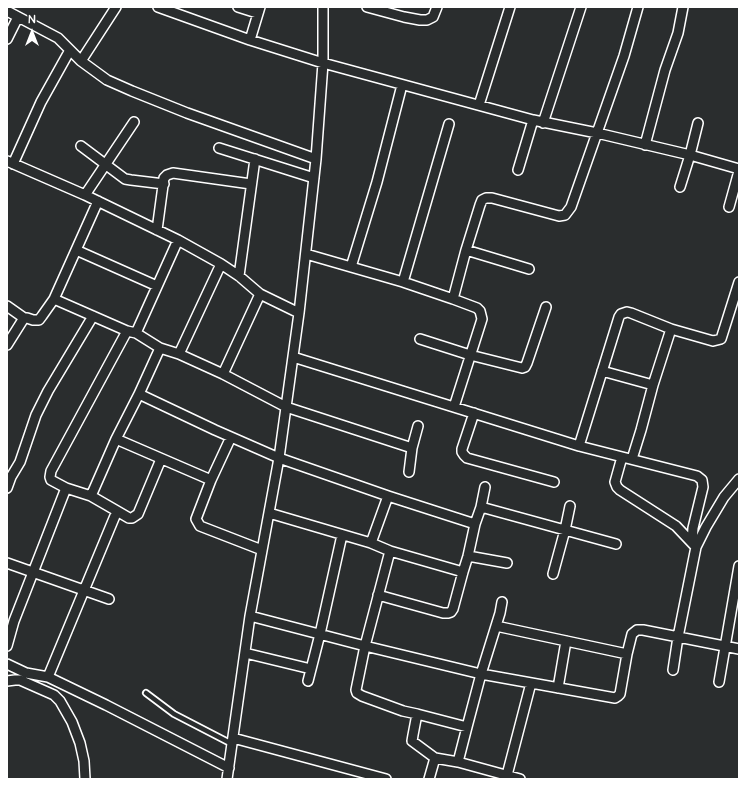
<!DOCTYPE html>
<style>
body{margin:0}
#map{position:relative;width:746px;height:786px;overflow:hidden;background:#2a2d2e;font-family:"Architects Daughter",sans-serif}
canvas{display:block}
.frame{position:absolute;inset:0;border:8px solid #fff;pointer-events:none}
.north{position:absolute;left:12px;top:12px;width:40px;height:40px;-webkit-text-stroke:3px #2a2d2e;paint-order:stroke;rotate:0deg;font-size:11px;font-weight:700;line-height:16px;text-align:center;color:#fff}
.north::after{content:'';display:block;margin:auto;width:14px;height:18px;background:#fff;clip-path:polygon(50% 0,100% 100%,50% 72%,0 100%)}
</style>
<div id="map">
<canvas width="746" height="786"></canvas>
<div class="frame"></div>
<div class="north">N</div>
</div>
<script>
const ctx = document.querySelector('canvas').getContext('2d');
ctx.lineJoin = 'round';
const shape = rows => new Path2D(rows.map(r => 'M' + r).join(''));
function stroke(path, color, width, dash) { ctx.strokeStyle = color; ctx.lineWidth = width; ctx.lineCap = dash ? 'butt' : 'round'; ctx.setLineDash(dash || []); ctx.stroke(path); }
const lane = shape([
 [146,693,174,714,232,744]
]);
const street = shape([
 [158,7,250,40,323,63,533,120,597,133,690,155,739,169],
 [238,7,257,13],
 [367,7,404,17,420,20,427,20,433,17,437,7],
 [7,11,58,38,81,61,107,80,132,91,187,113,316,159],
 [7,39,18,17],
 [250,40,260,7],
 [81,61,116,7],
 [479,105,510,7],
 [543,123,581,7],
 [645,145,665,70,678,33,683,7],
 [81,146,125,179,131,180,164,184],
 [219,148,314,178],
 [7,161,85,195,178,240,221,264,239,276,260,294,299,313],
 [13,164,41,102,70,50],
 [518,170,533,120],
 [680,187,690,155,698,123],
 [85,195,134,122],
 [98,201,54,299,127,331,136,333,160,348,179,354,223,374,286,407,412,448],
 [729,207,739,171],
 [157,230,164,178,167,175,173,173,251,184],
 [76,250,157,286],
 [466,250,529,269],
 [306,254,403,282,453,299,477,308,480,311,482,319,454,407],
 [351,267,377,182,402,85],
 [239,276,255,159],
 [403,282,449,124],
 [453,299,466,250,480,205,482,200,486,198,492,198,559,216,565,215,571,207,624,56,638,7],
 [7,306,24,318],
 [127,331,51,471,50,477,51,480,66,488,91,496,117,511,129,518,132,518,138,514,161,459],
 [136,333,178,240],
 [420,339,470,355,522,368,525,367,527,363,546,307],
 [7,345,24,318,27,318,33,320,39,320,42,316,54,299],
 [179,354,221,264],
 [293,357,579,446,697,476,702,480,703,487,693,528,692,542],
 [602,371,653,385],
 [223,374,260,294],
 [139,394,160,348],
 [474,413,462,449,462,452,464,455,467,458,554,482],
 [231,437,211,480,196,519,200,526,262,550],
 [116,439,211,480],
 [579,446,619,317,621,314,627,312,631,313,671,329,713,341,721,339,739,282],
 [622,457,615,482,617,487,620,490,676,526,694,545],
 [632,459,641,430,653,385,671,329],
 [409,472,412,448,418,426],
 [7,488,11,477,20,462,36,415,48,391,93,316],
 [91,496,116,439,139,394,215,430,279,458,388,496,475,524],
 [481,507,616,544],
 [269,513,371,543,390,551,463,572],
 [371,543,388,496],
 [390,551,365,646,356,690,357,693,362,696,403,711,417,714,413,735,412,741,435,758],
 [468,556,507,563],
 [7,563,109,599],
 [553,574,565,530,570,506],
 [378,595,443,613,448,613,451,612,453,609,463,572,468,556,475,524,481,507,485,487],
 [250,616,365,646,481,674,615,698,618,696,620,694,627,654],
 [496,626,627,654,632,634,637,630,643,630,739,649],
 [7,646,14,621,66,488],
 [245,653,311,669],
 [7,664,26,673,48,677,106,705,229,768],
 [673,670,678,637,696,547,706,527,724,497,739,479],
 [48,677,117,511],
 [7,681,15,680,20,680,54,695,60,701,72,722,80,743,84,761,85,779],
 [308,681,320,634,342,535],
 [719,682,739,566],
 [558,688,566,641],
 [417,714,467,727],
 [233,738,386,779],
 [458,762,467,727,481,674,500,613,502,602],
 [507,775,531,683],
 [227,779,250,616,279,458,299,313,316,159,323,63,323,7],
 [429,779,435,758,458,762,520,779]
]);
stroke(lane, '#fff', 8);
stroke(street, '#fff', 12);
stroke(lane, '#2a2d2e', 4.5);
stroke(street, '#2a2d2e', 9);
</script>
